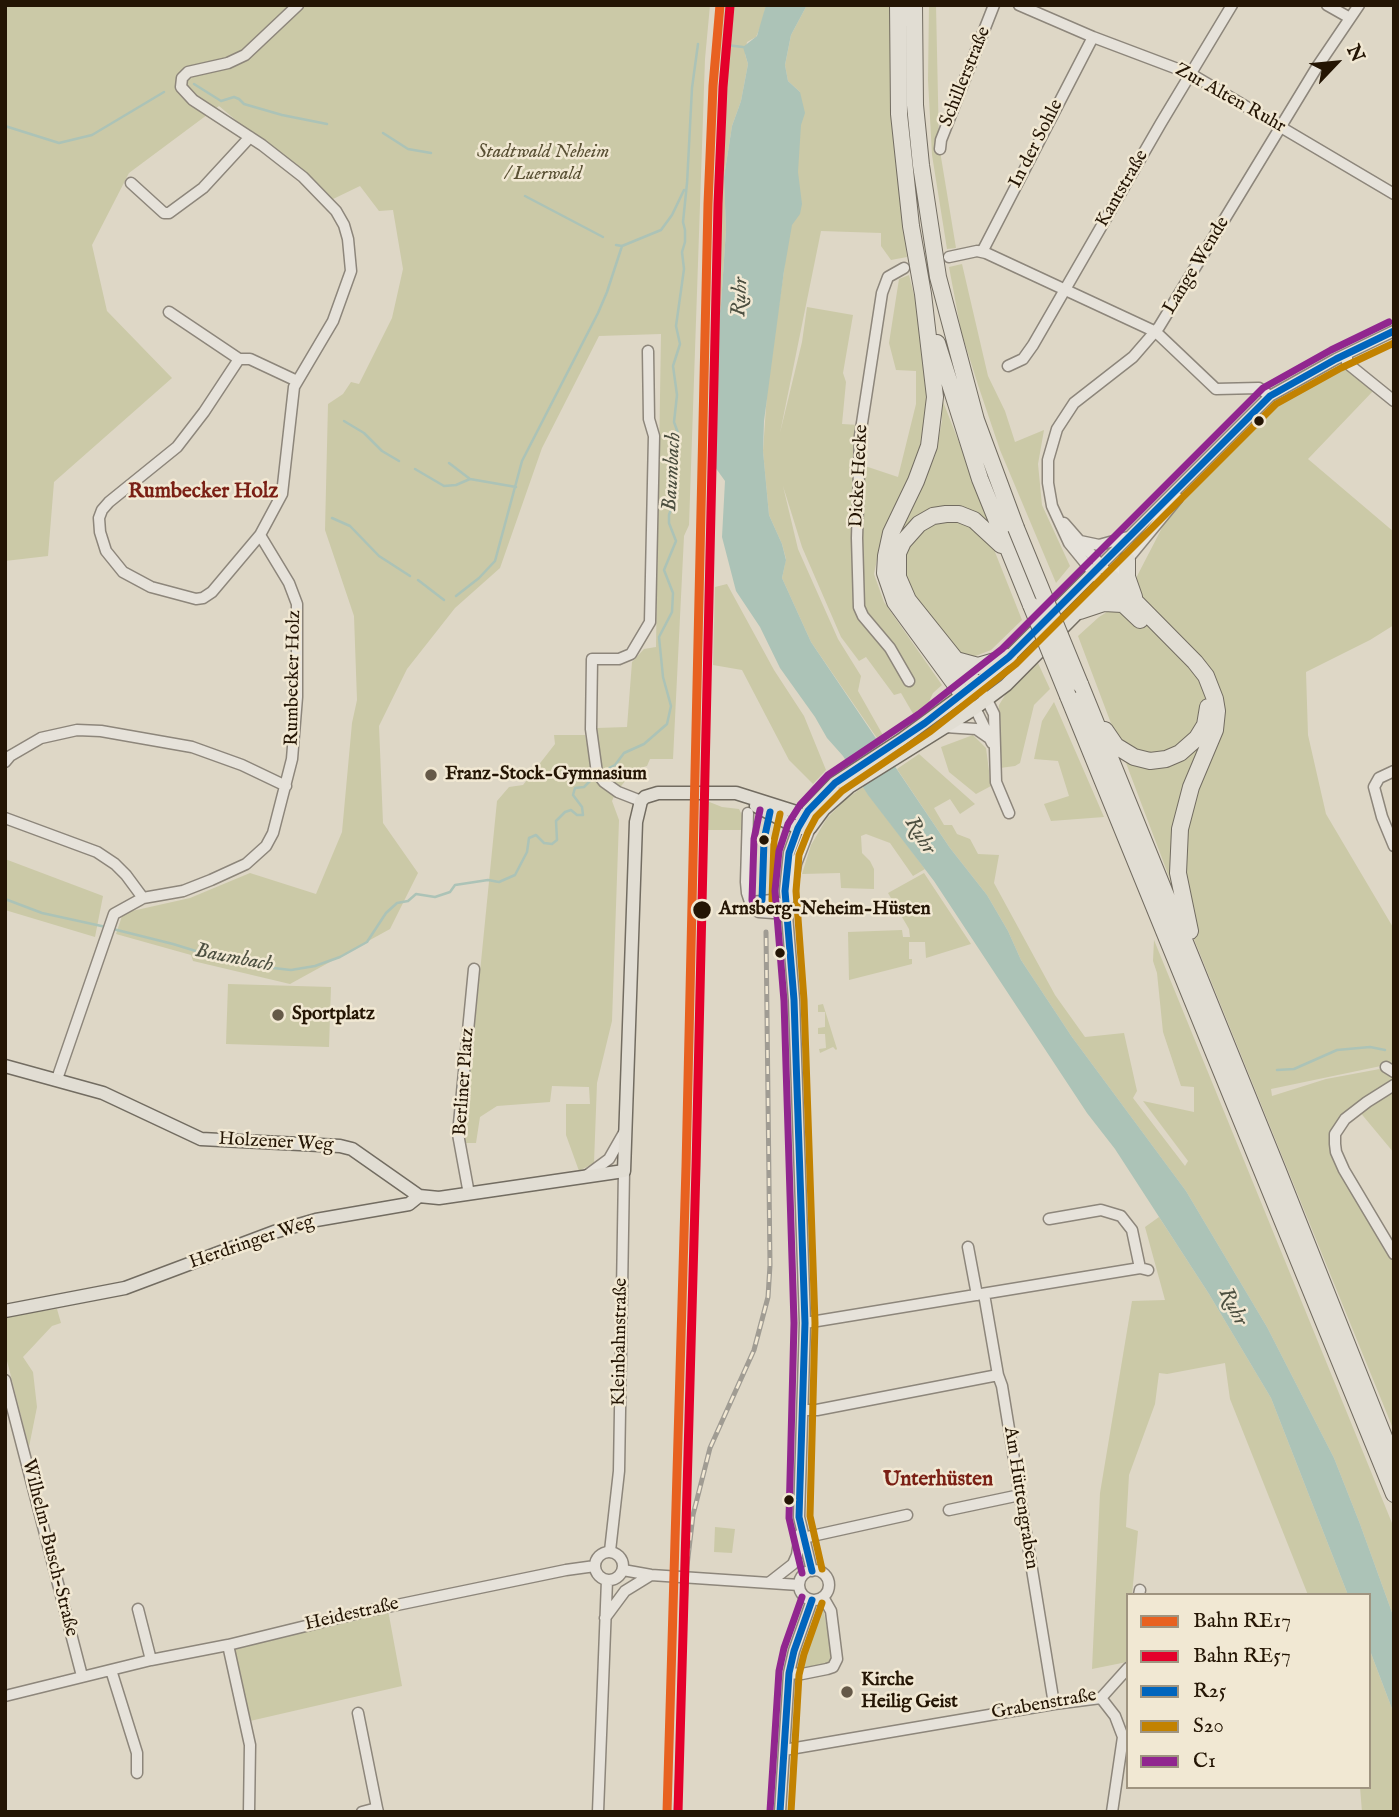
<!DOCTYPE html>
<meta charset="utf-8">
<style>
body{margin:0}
#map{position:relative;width:1399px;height:1817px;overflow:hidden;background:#ded7c6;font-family:"IM FELL English",serif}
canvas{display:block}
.frame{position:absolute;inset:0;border:7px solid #241504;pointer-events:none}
.legend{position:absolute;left:1126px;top:1593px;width:245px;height:196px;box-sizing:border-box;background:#f1e8d3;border:2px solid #9f9480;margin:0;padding:9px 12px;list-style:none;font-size:21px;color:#241504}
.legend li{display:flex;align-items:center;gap:14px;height:35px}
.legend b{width:35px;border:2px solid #9f9480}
.north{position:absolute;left:1301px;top:28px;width:70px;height:70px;-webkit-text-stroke:5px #f1e8d3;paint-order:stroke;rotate:64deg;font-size:19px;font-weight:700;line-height:28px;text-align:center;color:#241504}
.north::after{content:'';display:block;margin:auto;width:24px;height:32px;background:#241504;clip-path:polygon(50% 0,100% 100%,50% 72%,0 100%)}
</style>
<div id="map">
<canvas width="1399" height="1817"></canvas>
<div class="frame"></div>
<ul class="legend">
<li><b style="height:9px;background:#e86120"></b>Bahn RE17</li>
<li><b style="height:9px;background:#e4002b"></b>Bahn RE57</li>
<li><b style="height:9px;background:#0065bd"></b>R25</li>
<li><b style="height:9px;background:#c28201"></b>S20</li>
<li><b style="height:9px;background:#91268f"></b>C1</li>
</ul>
<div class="north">N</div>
</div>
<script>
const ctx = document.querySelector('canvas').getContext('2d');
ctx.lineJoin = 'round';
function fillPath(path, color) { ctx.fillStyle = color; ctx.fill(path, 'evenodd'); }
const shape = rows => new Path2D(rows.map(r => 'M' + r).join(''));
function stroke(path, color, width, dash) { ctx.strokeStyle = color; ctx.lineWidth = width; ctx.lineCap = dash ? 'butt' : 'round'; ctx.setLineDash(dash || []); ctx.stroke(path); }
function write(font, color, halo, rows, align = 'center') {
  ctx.font = font + ' "IM FELL English",serif'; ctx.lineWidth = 5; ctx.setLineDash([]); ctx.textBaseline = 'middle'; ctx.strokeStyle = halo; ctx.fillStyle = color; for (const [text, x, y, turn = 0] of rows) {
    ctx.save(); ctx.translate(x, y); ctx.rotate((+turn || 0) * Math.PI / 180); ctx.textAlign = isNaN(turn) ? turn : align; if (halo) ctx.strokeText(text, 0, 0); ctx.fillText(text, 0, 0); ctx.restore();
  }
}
fillPath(shape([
 [5,5,710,5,705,59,689,525,684,536,673,759,650,759,647,766,634,770,618,790,607,780,599,768,592,720,597,720,597,728,627,727,632,662,644,649,656,647,661,334,599,336,542,448,500,568,455,608,407,669,379,726,383,823,418,873,390,929,290,984,193,961,191,955,116,934,123,913,190,898,250,873,316,894,342,832,352,723,357,700,354,616,325,530,328,404,343,394,351,382,359,384,392,318,403,269,393,210,379,211,360,186,331,200,219,106,129,173,92,245,107,311,172,378,54,482,48,556,5,561],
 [725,5,766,5,762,23,756,37,747,42,745,54,748,64,741,101,732,126,724,177,726,230,721,305,715,340,712,319,716,161,721,48],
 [807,5,894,5,892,98,907,257,891,260,881,246,881,233,821,231,780,433,802,342,807,307,853,315,843,373,846,382,842,424,859,425,862,465,898,477,916,404,916,371,896,370,889,343,899,279,909,275,920,319,928,401,923,448,910,481,882,535,874,574,884,602,942,685,933,693,927,706,915,717,901,693,894,695,866,657,859,661,841,637,802,547,783,486,798,549,838,639,861,676,858,691,884,737,879,741,811,642,782,578,786,559,782,544,769,515,763,451,768,378,784,271,800,92,788,81,785,65,791,35],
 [929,5,936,5,939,145,956,248,947,249,932,155,928,80],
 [962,264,988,376,1005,411,1015,442,1044,430,1038,464,1042,505,1070,566,1056,583,1000,450,978,385,961,331,949,267],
 [1347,365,1374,390,1308,459,1394,532,1394,625,1370,640,1306,672,1308,735,1326,814,1394,929,1394,1070,1381,1066,1271,1089,1272,1096,1326,1079,1385,1068,1394,1076,1394,1082,1354,1110,1333,1144,1394,1257,1394,1431,1174,890,1078,636,1099,617,1113,608,1134,582,1165,522,1272,406],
 [940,394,990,521,958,508,898,540,935,456,942,421],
 [952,519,973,526,986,539,995,552,1022,620,991,650,973,657,961,657,906,588,903,553,923,526],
 [727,584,774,670,804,716,826,770,813,784,789,760,742,670,713,665,715,587],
 [1038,663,1050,689,1034,705,1020,763,1015,766,1000,768,997,720,999,705,1007,692],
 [1054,702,1104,817,1051,821,1044,804,1069,796,1058,761,1034,759,1042,721],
 [554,735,585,735,593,774,616,792,612,801,619,820,612,1021,597,1083,594,1163,579,1171,566,1135,566,1104,590,1104,589,1087,552,1086,550,1102,497,1106,480,1117,476,1143,463,1143,497,801,509,787,523,785,555,744],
 [973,735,986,748,991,786,976,794,949,772,941,747],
 [919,754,975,804,960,814,950,799,934,808,944,825,952,825,957,834,970,839,978,854,999,855,994,883,1055,995,1085,1037,1124,1033,1137,1091,1133,1098,1185,1166,1188,1161,1143,1101,1194,1112,1194,1087,1181,1086,1163,1032,1157,973,1153,961,1154,940,1394,1528,1394,1618,1360,1524,1334,1458,1267,1327,1186,1191,1072,1037,1021,960,1008,931,987,895,950,848,897,769],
 [863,787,925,869,913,876,890,843,866,834,861,836,862,853,870,861,874,869,874,889,841,888,840,873,802,874,811,845,827,818,845,800],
 [707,801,722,807,739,809,743,817,743,830,701,830,701,824,708,814],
 [5,859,103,896,95,937,5,910],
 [924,873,971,944,926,958,925,942,909,942,909,959,912,959,912,964,849,980,848,932,902,930,903,937,910,937,909,929,888,893],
 [228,984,331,987,329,1047,226,1044],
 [823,1004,837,1049,836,1050,833,1047,820,1053,819,1049,826,1048,825,1034,818,1034,818,1028,825,1027,825,1012,818,1012,818,1005],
 [1394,1086,1394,1153,1359,1111],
 [1159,1217,1209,1294,1271,1398,1348,1595,1308,1595,1230,1399,1225,1363,1167,1374,1159,1373,1155,1404,1129,1475,1126,1527,1138,1531,1132,1595,1128,1595,1127,1662,1092,1669,1100,1493,1132,1301,1165,1300,1145,1227],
 [57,1309,61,1323,52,1326,23,1357,33,1372,37,1407,29,1447,5,1353,5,1315],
 [715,1527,735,1529,732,1553,714,1552],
 [823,1608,833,1658,828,1667,802,1672,798,1669,797,1663,817,1609],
 [388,1610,402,1686,250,1721,233,1648],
 [1369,1648,1394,1714,1394,1812,1362,1812,1360,1787,1369,1787]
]), '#cbc9a7');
fillPath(shape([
 [766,5,807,5,791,35,785,65,788,81,800,92,805,113,801,125,798,172,802,204,800,214,792,225,784,271,764,421,763,451,769,515,782,544,786,560,782,578,811,642,950,848,987,895,1008,931,1021,960,1072,1037,1186,1191,1267,1327,1334,1458,1360,1524,1394,1618,1394,1714,1369,1648,1369,1595,1348,1595,1271,1398,1209,1294,1115,1149,1087,1113,934,881,868,795,843,756,827,738,815,717,780,668,760,627,736,591,722,537,725,481,715,467,715,340,721,305,726,230,724,177,732,126,741,101,748,64,743,47,757,36]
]), '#acc3b7');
stroke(shape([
 [726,45,743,47],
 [194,84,221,101,234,97,239,99,244,104,282,115,327,124],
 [5,126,59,143,92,135,164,92],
 [383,133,408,149,431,153],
 [687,184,692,88,698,44],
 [525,196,603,237],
 [616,245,622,246,661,230,672,215,684,190],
 [344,421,364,433,382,451,399,461],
 [449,463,470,479],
 [415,469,444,486,456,485,470,479,516,487],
 [332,518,350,526,379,556,410,576],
 [418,580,444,600],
 [456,596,479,578,495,561,522,461,598,313,607,292,622,246],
 [609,768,615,765,624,753,644,744,667,724,671,706,663,677,659,637,672,612,673,593,664,570,676,541,669,523,669,515,674,500,672,472,676,468,677,459,673,448,678,433,674,422,677,395,673,366,680,344,676,326,684,269,682,252,685,242,685,230,683,222,687,183],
 [5,899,42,913,106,927],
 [113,929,173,944,238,964,291,970,315,966,340,957,367,942,386,913,397,903,408,901,416,894,435,897,450,892,455,885,488,880,499,882,515,875,527,852,529,838,536,835,544,843,552,844,557,840,556,821,565,812,571,810,577,815,583,815,582,807,573,795,575,788,584,787,592,779],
 [1277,1070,1294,1069,1337,1050,1370,1047,1385,1050]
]), '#acc3b7', 2.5);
const minor = shape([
 [1019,5,1093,37,1191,74,1394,194],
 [1327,5,1350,18],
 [940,149,941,140,994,5],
 [131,183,164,213,169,213,203,188,250,137],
 [982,252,1093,37],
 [949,257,977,251,986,253,1156,332,1216,389,1259,388,1270,396],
 [904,268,888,277,882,293,860,436,857,538,859,607,863,616,890,648,909,681],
 [169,312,239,359],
 [1347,354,1347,363,1394,401],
 [1008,366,1023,359,1033,345,1161,123,1232,5],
 [1064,523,1112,578,1178,498],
 [260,535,212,592,203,598,196,599,151,587,123,572,106,551,100,532,99,518,102,510,109,502,177,447,204,412,239,359,250,359,297,381],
 [1080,541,1099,545,1128,537],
 [1101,565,1270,396,1336,359,1394,331],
 [1104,586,1069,543,1052,506,1048,483,1048,460,1057,429,1074,403,1133,357,1159,327,1317,67,1359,5],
 [976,685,987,700,994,714,996,782,1009,813],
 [963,695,978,714,992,743],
 [945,727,976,729,989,738],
 [5,762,10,756,41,738,77,730,101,731,192,747,242,765,286,786],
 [1394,771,1379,778,1374,787,1382,817,1394,846],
 [641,801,618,792,604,782,597,773,591,729,592,659,619,659,631,654,650,622,654,436,649,419,648,351],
 [748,813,746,882,747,893,752,908,759,912,773,913,788,908],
 [5,818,97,852,115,864,126,875,143,898],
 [798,828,789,853,785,891,794,1000,805,1323,799,1517,812,1571],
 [790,898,796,864,810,828],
 [751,902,772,900,788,908],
 [1386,1067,1394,1072],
 [57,1079,114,914,143,898,183,891,211,880,246,864,266,846,273,833,292,759,297,697,297,604,289,583,260,535,282,494,294,387,333,321,351,271,348,239,344,225,336,211,303,177,262,145,193,100,181,87,182,78,188,72,228,63,245,55,298,5],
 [1394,1085,1367,1102,1345,1119,1335,1134,1335,1144,1336,1152,1344,1170,1394,1254],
 [586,1176,609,1159,625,1131],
 [469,1194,458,1134,474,969],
 [1049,1219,1101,1210,1121,1216,1132,1230,1140,1268],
 [968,1247,977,1295],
 [984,1294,998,1375,1002,1386,1054,1704],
 [805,1323,1140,1268,1148,1270],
 [5,1380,82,1676],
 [803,1410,817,1410,998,1375],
 [949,1510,1020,1495],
 [803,1538,907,1515],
 [610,1551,619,1471,624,1171],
 '595 1566a14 14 0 1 1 28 0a14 14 0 1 1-28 0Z',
 [623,1570,651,1575,799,1585],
 '799 1585a15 15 0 1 1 30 0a15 15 0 1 1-30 0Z',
 [770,1582,793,1564,797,1555,800,1534],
 [1139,1595,1140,1590],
 [138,1609,151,1660],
 [605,1618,625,1591,651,1575],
 [228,1645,250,1745,249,1812],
 [111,1670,137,1753,137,1773],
 [789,1673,802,1674,827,1669,833,1667,837,1659,831,1611,823,1597],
 [5,1696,151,1660,228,1645,363,1612,566,1570,595,1566],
 [1101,1698,1115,1716,1123,1737,1112,1812],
 [358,1713,377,1808],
 [784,1750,1054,1704,1101,1698,1128,1668],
 [362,1812,377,1808,378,1812],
 [598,1812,607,1580],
 [780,1812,789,1673,794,1651,812,1600]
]);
const major = shape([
 [756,806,798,828,806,828],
 [798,828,808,811,835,783,901,740,976,685,1009,657,1101,565],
 [810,828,824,809,849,787,974,709,1006,685,1110,580],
 [5,1066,103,1093,201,1139,340,1146,352,1149,419,1196,439,1198,624,1171,636,822,641,801,645,797,658,793,736,793,796,812,803,817,810,828],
 [5,1311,125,1288,274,1232,316,1220,409,1204,419,1196]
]);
const highway = shape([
 [898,5,899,114,911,226,923,294,935,397,929,446,916,481,891,533,886,556,885,573,895,602,963,695],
 [914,5,915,105,921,165,938,277,976,420,1016,528],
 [937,343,980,479,1031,605],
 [1127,560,1127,577,1134,597],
 [1112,578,1195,662,1206,676,1215,699,1217,711,1215,730,1191,787,1180,829,1178,873,1190,931],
 [1104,586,1140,620],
 [1080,611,1104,603,1122,604],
 [956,660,978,666,1009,657],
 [1080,684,1278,1171,1394,1462],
 [976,685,908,600,898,577,898,553,903,542,919,524,933,516,946,514,959,514,974,520,1001,545],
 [1068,696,1394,1494],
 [1105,730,1116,746,1134,757,1150,761,1166,759,1180,753,1197,738,1205,725,1208,707]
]);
stroke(minor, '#8d867b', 13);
stroke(major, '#726c61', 15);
stroke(highway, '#726c61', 18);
stroke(minor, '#e6e2da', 10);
stroke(major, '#e1ddd3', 12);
stroke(highway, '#e1ddd3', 16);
const rail = shape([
 [676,1812,687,1566,693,1515,710,1448,754,1350,768,1297,770,1265,766,932]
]);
stroke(rail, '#a09c93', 5);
stroke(rail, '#f1e8d3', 2.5, [8]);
const highwayBridge = shape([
 [1016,528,1080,684],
 [1031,605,1068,696]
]);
stroke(highwayBridge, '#726c61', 18, []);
stroke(highwayBridge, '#e1ddd3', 16);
stroke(shape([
 [762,900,764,840,770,812],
 [812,1571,799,1517,805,1323,794,1000,785,891,789,853,798,828,808,811,835,783,925,723,1009,657,1270,396,1336,359,1394,331],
 [780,1812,789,1673,794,1651,812,1600]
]), '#0065bd', 7);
stroke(shape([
 [772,900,774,841,780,814],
 [822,1569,810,1516,815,1323,804,1000,796,891,799,855,808,832,816,817,842,791,931,731,1016,664,1276,404,1341,368,1394,343],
 [791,1812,799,1675,804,1654,822,1603]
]), '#c28201', 7);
stroke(shape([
 [752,900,754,839,760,810],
 [802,1573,789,1518,794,1323,784,1001,775,891,779,851,788,824,800,805,828,775,919,714,1002,649,1263,388,1331,350,1389,322],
 [770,1811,779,1671,784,1648,802,1597]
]), '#91268f', 7);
stroke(shape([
 [667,1812,686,1167,708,204,713,86,720,5]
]), '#e86120', 9);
stroke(shape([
 [678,1812,696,1167,718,204,723,87,730,6]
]), '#e4002b', 9);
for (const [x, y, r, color] of [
 [1259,421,6,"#241504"],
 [431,775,7,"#655948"],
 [764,840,6,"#241504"],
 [702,910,10,"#241504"],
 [780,953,6,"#241504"],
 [278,1015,7,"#655948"],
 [789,1500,6,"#241504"],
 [847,1692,7,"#655948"]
]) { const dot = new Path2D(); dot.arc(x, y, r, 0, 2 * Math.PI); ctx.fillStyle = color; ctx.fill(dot); stroke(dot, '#f1e8d3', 2.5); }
write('19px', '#241504', '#f1e8d3', [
 ["Schillerstraße",966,77,-68],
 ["Zur Alten Ruhr",1230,99,29],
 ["In der Sohle",1037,144,-63],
 ["Kantstraße",1123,189,-60],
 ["Lange Wende",1197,266,-59],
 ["Dicke Hecke",860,476,-87],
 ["Rumbecker Holz",294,678,-89],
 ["Berliner Platz",465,1082,-86],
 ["Holzener Weg",276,1143,3],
 ["Herdringer Weg",252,1243,-19],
 ["Kleinbahnstraße",621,1342,-89],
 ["Am Hüttengraben",1020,1498,81],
 ["Wilhelm-Busch-Straße",49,1548,76],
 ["Heidestraße",352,1615,-13],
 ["Grabenstraße",1044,1705,-10]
]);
write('italic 19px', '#595034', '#f1e8d3', [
 ["Stadtwald Neheim",543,153],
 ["/ Luerwald",543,175]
]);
write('bold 19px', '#241504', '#f1e8d3', [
 ["Franz-Stock-Gymnasium",445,775],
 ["Sportplatz",292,1015],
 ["Kirche",861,1681],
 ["Heilig Geist",861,1703]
], 'left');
write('bold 19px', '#241504', '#f1e8d3', [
 ["Arnsberg-Neheim-Hüsten",719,910]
], 'left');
write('italic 21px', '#4c4f40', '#f1e8d3', [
 ["Ruhr",741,297,-87],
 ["Baumbach",673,472,-87],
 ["Ruhr",919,836,58],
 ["Baumbach",234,959,11],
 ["Ruhr",1232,1307,63]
]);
write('bold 21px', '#7a1f14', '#f1e8d3', [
 ["Rumbecker Holz",203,493],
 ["Unterhüsten",938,1481]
]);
</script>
